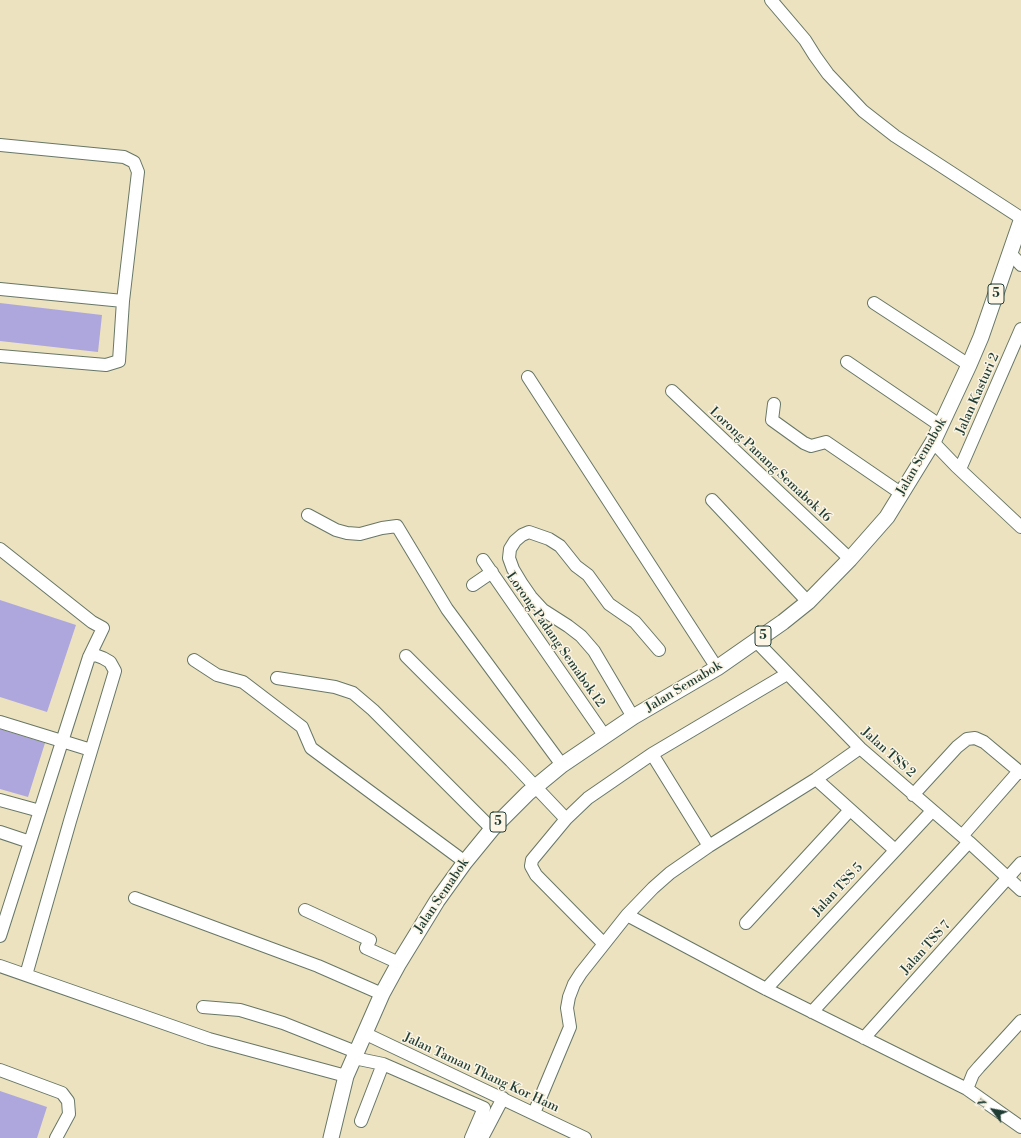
<!DOCTYPE html>
<style>
body{margin:0}
#map{position:relative;width:1021px;height:1138px;overflow:hidden;background:#ece2c0;font-family:"Libre Bodoni",serif}
canvas{display:block}
.north{position:absolute;left:973px;top:1090px;width:40px;height:40px;-webkit-text-stroke:3px #fcf5e5;paint-order:stroke;rotate:302deg;font-size:11px;font-weight:700;line-height:16px;text-align:center;color:#1f3d34}
.north::after{content:'';display:block;margin:auto;width:14px;height:18px;background:#1f3d34;clip-path:polygon(50% 0,100% 100%,50% 72%,0 100%)}
</style>
<div id="map">
<canvas width="1021" height="1138"></canvas>
<div class="north">N</div>
</div>
<script>
const ctx = document.querySelector('canvas').getContext('2d');
ctx.lineJoin = 'round';
function fillPath(path, color) { ctx.fillStyle = color; ctx.fill(path, 'evenodd'); }
const shape = rows => new Path2D(rows.map(r => 'M' + r).join(''));
function stroke(path, color, width, dash) { ctx.strokeStyle = color; ctx.lineWidth = width; ctx.lineCap = dash ? 'butt' : 'round'; ctx.setLineDash(dash || []); ctx.stroke(path); }
function write(font, color, halo, rows, align = 'center') {
  ctx.font = font + ' "Libre Bodoni",serif'; ctx.lineWidth = 3; ctx.setLineDash([]); ctx.textBaseline = 'middle'; ctx.strokeStyle = halo; ctx.fillStyle = color; for (const [text, x, y, turn = 0] of rows) {
    ctx.save(); ctx.translate(x, y); ctx.rotate((+turn || 0) * Math.PI / 180); ctx.textAlign = isNaN(turn) ? turn : align; if (halo) ctx.strokeText(text, 0, 0); ctx.fillText(text, 0, 0); ctx.restore();
  }
}
fillPath(shape([
 [0,303,102,315,98,352,0,341],
 [0,600,76,625,47,712,0,697],
 [0,729,45,743,28,797,0,789],
 [0,1091,47,1107,37,1138,0,1138]
]), '#aea7dd');
const minor = shape([
 [771,0,805,40,815,56,828,74,863,111,895,136,1021,218],
 [0,145,124,157,134,162,138,172,123,301,119,361,106,365,0,356],
 [1010,253,1021,265],
 [0,289,123,301],
 [874,303,969,365],
 [847,362,941,426],
 [528,377,717,668],
 [672,391,850,559],
 [774,404,772,420,804,443,811,446,826,442,902,494],
 [933,442,956,466,1021,527],
 [960,469,1021,329],
 [712,500,808,602],
 [308,515,336,530,347,533,360,534,382,528,397,526,447,609,562,765],
 [0,549,92,622,103,628,89,657,0,936],
 [483,560,604,735],
 [473,585,492,572],
 [756,641,860,748,969,842,1021,890],
 [406,656,511,761,566,819],
 [194,660,217,675,243,682,302,727,311,748,465,862],
 [277,678,335,687,353,693,373,710,492,829],
 [633,717,594,651,581,636,568,626,543,610,531,597,522,584,513,569,509,558,510,549,515,541,522,535,529,532,549,539,560,546,576,566,588,575,609,604,635,622,659,650],
 [0,722,91,750],
 [652,754,709,846],
 [816,779,895,850],
 [913,795,957,747,967,739,975,738,984,742,1021,773],
 [0,800,40,811],
 [0,832,30,842],
 [962,836,1019,771],
 [135,898,318,966,382,994],
 [305,910,370,940,366,948,399,963],
 [627,915,766,989,967,1089,1021,1127],
 [746,923,850,810],
 [604,944,536,875,531,866,532,860,566,819,588,798,652,754,787,674],
 [0,966,209,1039,346,1076],
 [26,975,70,821,115,671,110,662,103,658,95,655,89,657],
 [766,989,932,811],
 [203,1007,240,1010,283,1023,356,1052],
 [812,1012,969,842],
 [364,1033,585,1138],
 [864,1038,1021,863],
 [354,1058,383,1064,484,1108,471,1138],
 [0,1070,62,1093,68,1101,69,1114,56,1138],
 [967,1089,973,1074,979,1067,1021,1021],
 [534,1113,570,1027,567,1008,569,997,574,984,581,973,627,915,653,888,670,873,709,846,816,779,860,748],
 [361,1121,383,1064],
 [482,1138,503,1098]
]);
const major = shape([
 [331,1138,346,1076,382,994,399,963,437,901,465,862,492,829,528,793,562,765,633,717,717,668,783,622,808,602,850,559,887,517,933,442,969,365,981,337,1021,221]
]);
stroke(minor, '#677765', 14);
stroke(major, '#677765', 17);
stroke(minor, '#fff', 12);
stroke(major, '#fff', 15);
for (const [x, y, w] of [
 [996,294,16],
 [763,636,16],
 [498,822,16]
]) { const box = new Path2D(); box.roundRect(x - w / 2, y - 10, w, 20, 3); ctx.fillStyle = '#fcf5e5'; ctx.fill(box); stroke(box, '#1f3d34', 1); }
write('bold 12px', '#1f3d34', null, [
 ["5",996,294],
 ["5",763,636],
 ["5",498,822]
]);
write('13px', '#1f3d34', '#fcf5e5', [
 ["Jalan Kasturi 2",978,394,-66],
 ["Jalan Semabok",922,457,-60],
 ["Lorong Panang Semabok 16",770,465,43],
 ["Lorong Padang Semabok 12",555,640,55],
 ["Jalan Semabok",684,687,-31],
 ["Jalan TSS 2",888,753,42],
 ["Jalan TSS 5",838,890,-47],
 ["Jalan Semabok",442,896,-56],
 ["Jalan TSS 7",926,948,-48],
 ["Jalan Taman Thang Kor Ham",481,1073,25]
]);
</script>
